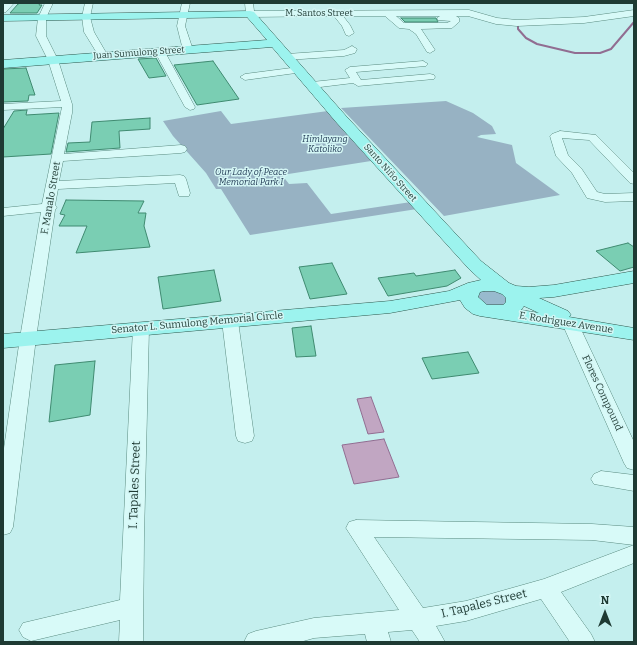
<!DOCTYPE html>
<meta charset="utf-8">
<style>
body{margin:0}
#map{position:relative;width:637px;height:645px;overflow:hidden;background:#c4efee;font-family:Bitter,serif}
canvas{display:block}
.frame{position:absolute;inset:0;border:4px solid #1e3a33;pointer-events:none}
.north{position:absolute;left:585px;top:593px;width:40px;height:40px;-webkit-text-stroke:3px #d4f6f5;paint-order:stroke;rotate:0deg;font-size:11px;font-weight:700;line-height:16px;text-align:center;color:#1e3a33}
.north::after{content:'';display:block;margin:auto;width:14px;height:18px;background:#1e3a33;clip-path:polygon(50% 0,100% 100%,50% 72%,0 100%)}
</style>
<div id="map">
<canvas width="637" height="645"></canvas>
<div class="frame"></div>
<div class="north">N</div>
</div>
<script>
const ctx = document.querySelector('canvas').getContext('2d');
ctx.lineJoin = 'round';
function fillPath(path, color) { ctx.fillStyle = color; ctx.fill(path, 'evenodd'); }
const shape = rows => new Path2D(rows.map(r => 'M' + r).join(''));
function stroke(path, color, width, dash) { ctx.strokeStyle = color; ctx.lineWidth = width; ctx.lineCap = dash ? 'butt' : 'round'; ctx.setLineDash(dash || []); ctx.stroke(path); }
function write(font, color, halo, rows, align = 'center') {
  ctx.font = font + ' Bitter,serif'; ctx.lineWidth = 3; ctx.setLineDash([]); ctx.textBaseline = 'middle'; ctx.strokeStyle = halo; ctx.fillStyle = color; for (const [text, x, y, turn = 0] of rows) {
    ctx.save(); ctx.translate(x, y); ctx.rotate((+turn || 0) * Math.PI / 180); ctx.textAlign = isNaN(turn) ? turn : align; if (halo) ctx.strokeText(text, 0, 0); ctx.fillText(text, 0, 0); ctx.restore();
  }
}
fillPath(shape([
 [493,289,506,296,507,303,498,308,479,303,477,294,479,292]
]), '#98bace');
fillPath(shape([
 [446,101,473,113,492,126,496,134,481,135,477,137,512,145,516,163,560,195,444,216,341,108],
 [221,111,231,124,328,111,371,161,282,175,289,184,307,183,331,214,411,202,417,209,250,235,221,189,216,189,206,173,173,136,163,121]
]), '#97b2c3');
const water = shape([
 [371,397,384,432,368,434,357,399,371,397],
 [384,439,399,477,354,484,342,445,384,439]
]);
fillPath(water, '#c1a6c2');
stroke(water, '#916d91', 1);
stroke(shape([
 [518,24,518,29,526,38,537,44,575,53,600,53,611,49,634,22]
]), '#916d91', 2);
const building = shape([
 [21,3,40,3,39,5,42,5,37,13,10,13,18,4,21,3],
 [401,18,436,18,438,22,405,22,401,18],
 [156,58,166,76,149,78,138,59,156,58],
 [213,61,239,99,197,105,174,65,213,61],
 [26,68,35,95,29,95,28,101,3,102,3,69,26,68],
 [27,110,26,115,59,113,51,154,3,157,3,129,14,111,27,110],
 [150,118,150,129,119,131,120,148,66,152,68,143,90,142,92,122,150,118],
 [66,200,144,201,138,213,146,213,144,226,150,247,76,253,87,226,59,226,65,215,60,214,66,200],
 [628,243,634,247,634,267,620,271,596,251,628,243],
 [332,263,347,294,310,299,299,267,332,263],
 [214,270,221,301,163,309,158,277,214,270],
 [455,270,461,278,447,286,388,296,378,278,414,273,416,276,455,270],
 [311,326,316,356,296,357,292,328,311,326],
 [468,352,479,373,432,379,422,358,468,352],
 [95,361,90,415,49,422,55,365,95,361]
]);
fillPath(building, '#7aceb3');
stroke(building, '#3f8a70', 1);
const minor = shape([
 [5,3,14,3,6,12,3,13,3,5,5,3],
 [45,3,53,3,46,18,46,36,58,60,72,104,72,113,64,154,181,145,185,146,187,149,185,152,181,153,63,161,59,181,180,175,184,176,186,179,190,193,189,196,179,196,175,183,58,189,55,205,57,207,55,210,36,338,13,527,10,533,3,535,3,455,20,338,41,212,3,216,3,208,42,204,62,107,3,110,3,104,61,101,48,60,36,36,38,18,45,3],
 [85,3,93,3,90,17,94,32,108,56,106,58,100,58,84,32,82,17,85,3],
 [182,3,190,3,185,26,193,50,188,53,183,50,177,26,182,3],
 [245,3,253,3,254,11,469,10,497,18,517,20,584,17,634,10,634,16,584,23,517,26,496,24,468,16,456,16,459,18,459,22,452,28,421,29,435,50,430,53,427,52,416,34,409,29,399,28,385,16,343,16,350,25,354,33,349,36,346,35,342,26,334,16,250,17,246,14,245,3],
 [396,16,440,16,437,18,438,20,451,21,447,23,404,23,396,16],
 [352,46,357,49,355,53,344,56,287,60,282,57,287,54,344,50,352,46],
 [160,49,165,52,195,107,194,109,190,110,185,107,155,52,160,49],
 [423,61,428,64,426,66,356,72,361,80,430,74,434,75,435,77,434,79,358,86,353,83,312,88,307,85,312,82,350,78,345,70,350,67,423,61],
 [299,67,303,68,304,70,303,72,245,80,240,77,245,74,299,67],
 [560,131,596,135,634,173,634,184,630,183,589,140,562,138,568,155,581,168,597,192,605,194,634,193,634,201,605,202,587,198,572,173,556,156,550,136,552,134,560,131],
 [230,316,236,318,238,321,254,436,252,441,245,443,238,441,236,436,222,321,224,318,230,316],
 [570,318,576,320,578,323,634,442,634,470,627,468,624,463,562,323,564,320,570,318],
 [141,323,147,324,149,328,144,537,143,642,119,642,120,620,31,641,23,637,19,630,23,623,120,600,133,328,135,324,141,323],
 [601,471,634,475,634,491,594,484,591,479,594,474,601,471],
 [356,520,592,524,634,527,634,545,592,540,374,537,423,608,466,601,544,579,634,545,634,563,561,592,591,634,595,642,570,642,541,599,466,621,436,626,445,642,420,642,412,630,388,632,391,642,367,642,365,634,314,638,300,642,244,642,248,634,256,631,314,618,399,610,346,528,349,522,356,520]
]);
const major = shape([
 [250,11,254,12,346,116,481,261,509,283,516,286,529,287,554,285,634,271,634,283,554,297,539,298,568,311,571,315,569,317,634,328,634,340,480,316,473,314,465,308,460,300,390,313,3,348,3,334,390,301,449,291,468,283,481,280,469,269,336,122,272,47,3,68,3,60,267,40,247,17,3,21,3,15,250,11],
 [484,291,494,291,502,294,506,298,506,302,503,305,487,305,478,297,480,292,484,291],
 [524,306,539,313,521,310,524,306]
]);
stroke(minor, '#5a8b80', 1);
stroke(major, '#2e584d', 1);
fillPath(minor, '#d8faf8');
fillPath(major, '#9cf3ee');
write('9px', '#1e3a33', '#d4f6f5', [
 ["M. Santos Street",319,13],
 ["Juan Sumulong Street",139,53,-4],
 ["Santo Niño Street",390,173,48]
]);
write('italic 9px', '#253d57', '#d4f6f5', [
 ["Himlayang",325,139],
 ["Katoliko",325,149],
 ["Our Lady of Peace",251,172],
 ["Memorial Park I",251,182]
]);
write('10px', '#1e3a33', '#d4f6f5', [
 ["F. Manalo Street",51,198,-80],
 ["Senator L. Sumulong Memorial Circle",197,323,-5],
 ["E. Rodriguez Avenue",566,323,9],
 ["Flores Compound",602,393,65]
]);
write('12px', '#1e3a33', '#d4f6f5', [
 ["I. Tapales Street",135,485,-88],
 ["I. Tapales Street",484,604,-14]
]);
</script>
